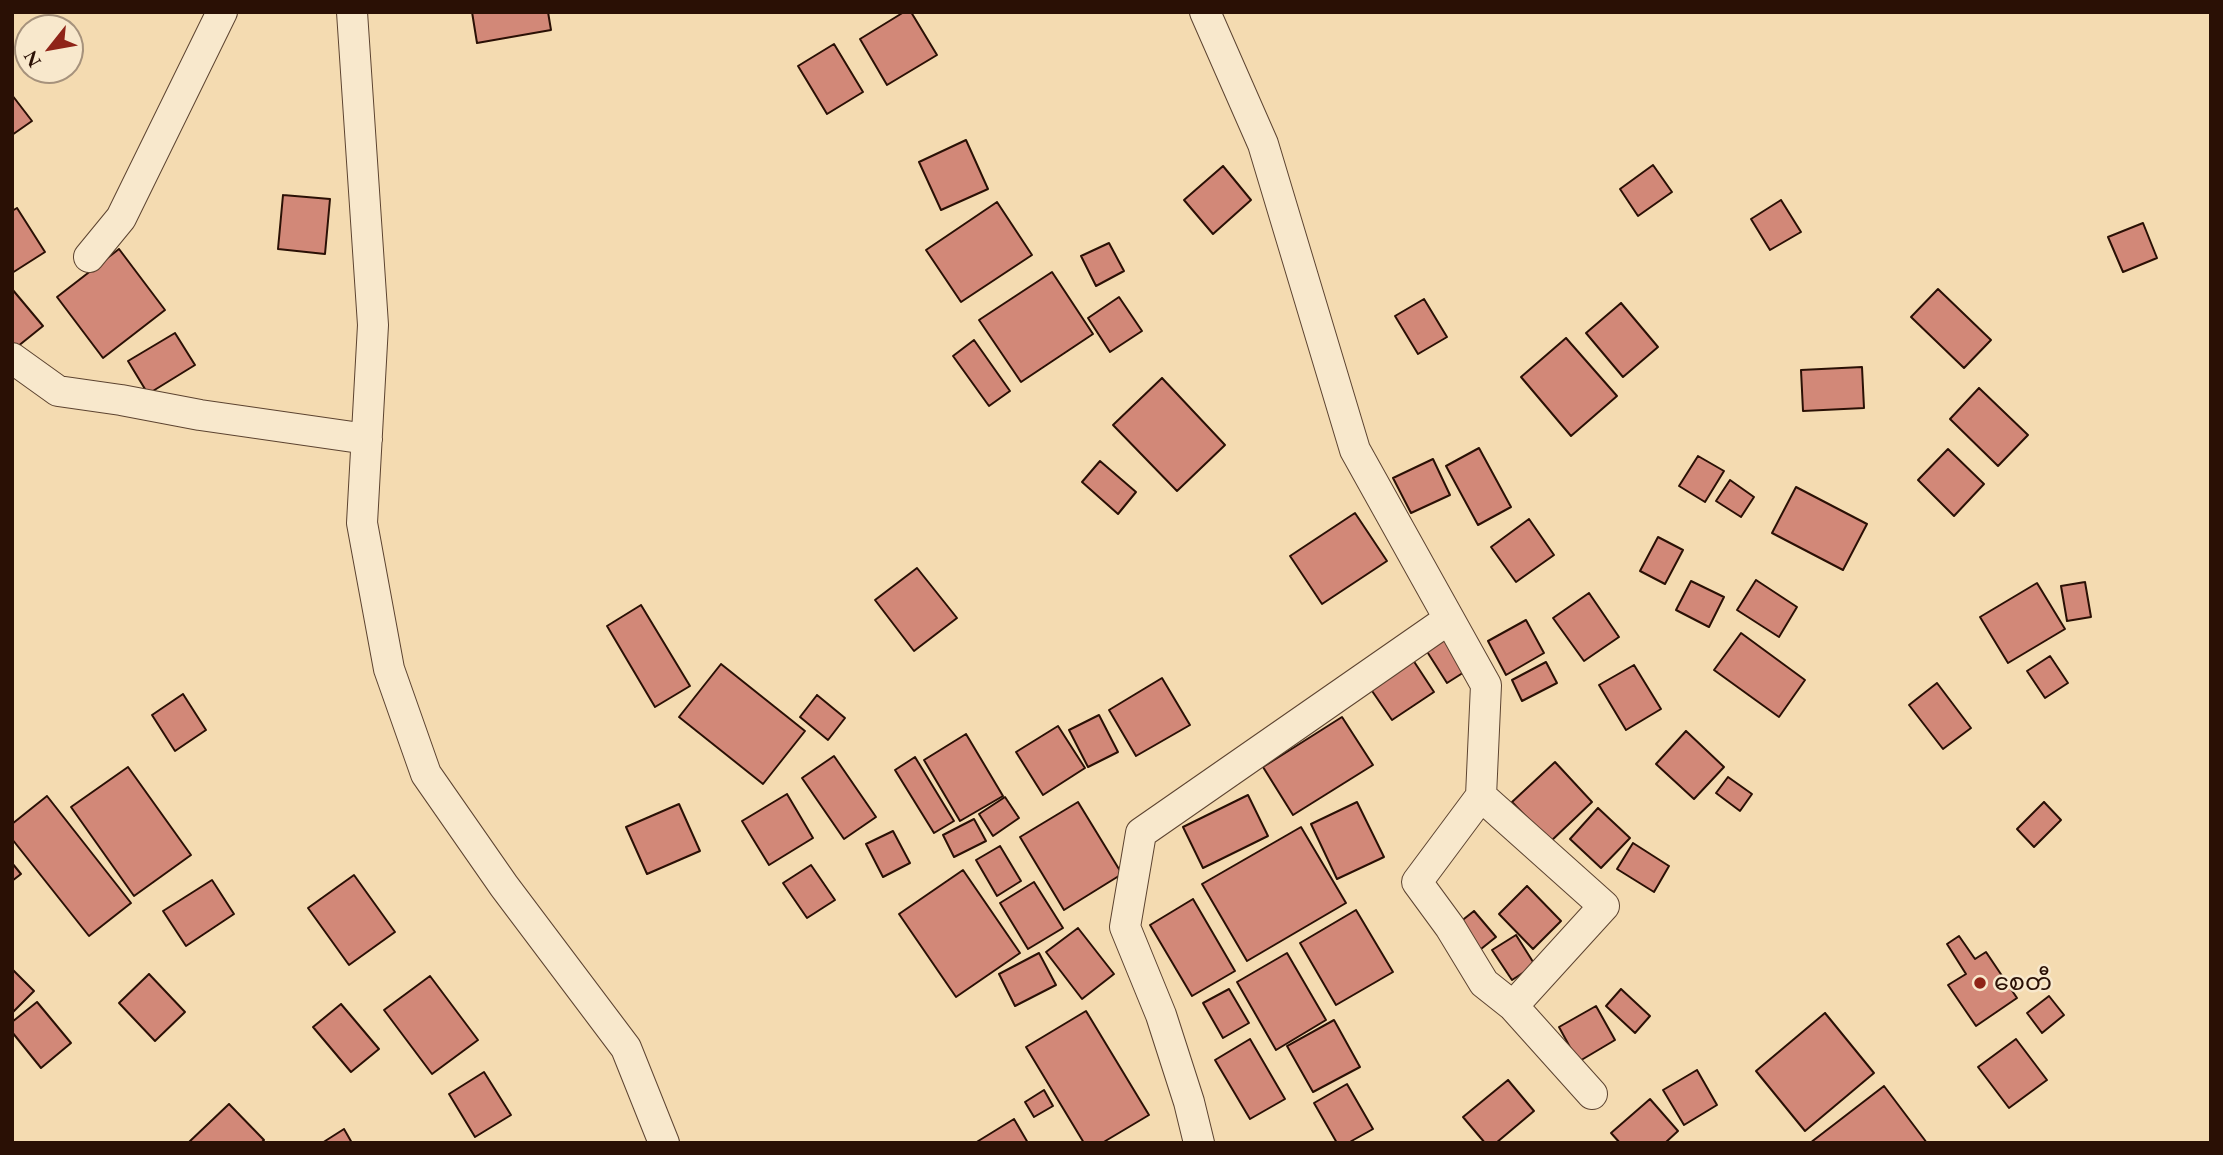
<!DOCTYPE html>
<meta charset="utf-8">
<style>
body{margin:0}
#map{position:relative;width:2223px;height:1155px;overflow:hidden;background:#f4dbb1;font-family:"EB Garamond",serif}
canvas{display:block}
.frame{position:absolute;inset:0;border:14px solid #2a1005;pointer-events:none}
.north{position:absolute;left:14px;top:14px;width:70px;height:70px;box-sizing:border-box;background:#f8e8cc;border:2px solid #a6927c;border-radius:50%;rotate:239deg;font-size:19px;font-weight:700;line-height:28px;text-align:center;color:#2a1005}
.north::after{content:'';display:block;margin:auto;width:24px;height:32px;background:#8f2418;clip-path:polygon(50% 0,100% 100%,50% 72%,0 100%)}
</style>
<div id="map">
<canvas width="2223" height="1155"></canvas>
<div class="frame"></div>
<div class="north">N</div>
</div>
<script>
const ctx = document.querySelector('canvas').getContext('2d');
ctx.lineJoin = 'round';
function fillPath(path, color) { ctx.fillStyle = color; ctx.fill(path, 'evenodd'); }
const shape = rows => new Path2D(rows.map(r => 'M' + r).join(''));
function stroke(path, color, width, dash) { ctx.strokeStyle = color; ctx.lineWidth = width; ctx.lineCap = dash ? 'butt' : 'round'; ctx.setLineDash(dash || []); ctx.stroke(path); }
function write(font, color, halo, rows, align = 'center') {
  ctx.font = font + ' "EB Garamond","Noto Sans Myanmar",serif'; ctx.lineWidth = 5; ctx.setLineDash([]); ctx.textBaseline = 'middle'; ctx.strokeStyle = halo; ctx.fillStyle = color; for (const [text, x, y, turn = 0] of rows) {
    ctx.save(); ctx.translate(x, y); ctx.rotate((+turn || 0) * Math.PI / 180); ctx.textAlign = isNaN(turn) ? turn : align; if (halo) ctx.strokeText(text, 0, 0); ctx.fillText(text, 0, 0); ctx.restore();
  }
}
const building = shape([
 [472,12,548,12,551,30,477,43,472,12],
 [904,12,911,12,937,55,887,85,860,39,904,12],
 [834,44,863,92,827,114,798,66,834,44],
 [12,95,32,121,12,135,12,95],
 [966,140,988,189,941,210,919,162,966,140],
 [1653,165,1672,192,1638,216,1620,189,1653,165],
 [1223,166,1251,200,1213,234,1184,200,1223,166],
 [283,195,330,199,325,254,278,249,283,195],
 [1781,200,1801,232,1770,250,1751,219,1781,200],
 [997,202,1032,255,961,302,926,250,997,202],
 [17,208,45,252,12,273,12,211,17,208],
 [2143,223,2157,258,2123,272,2108,237,2143,223],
 [1109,243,1124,271,1096,286,1081,256,1109,243],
 [119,249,165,310,103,358,57,297,119,249],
 [1052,272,1093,334,1021,382,979,320,1052,272],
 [12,289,43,326,12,351,12,289],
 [1938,289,1991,340,1964,368,1911,317,1938,289],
 [1119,297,1142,331,1110,352,1088,318,1119,297],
 [1424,299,1447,337,1418,354,1395,316,1424,299],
 [1621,303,1658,347,1623,377,1586,333,1621,303],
 [175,333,195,365,148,394,128,361,175,333],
 [1566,338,1617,396,1571,436,1521,377,1566,338],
 [974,340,1010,391,989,406,953,356,974,340],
 [1862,367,1864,408,1803,411,1801,370,1862,367],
 [1162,378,1225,445,1177,491,1113,425,1162,378],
 [1979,388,2028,435,1998,466,1950,419,1979,388],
 [1479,448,1511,507,1478,525,1446,466,1479,448],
 [1948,449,1984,484,1954,516,1918,480,1948,449],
 [1698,456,1724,471,1705,502,1679,486,1698,456],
 [1433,459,1450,495,1411,513,1393,478,1433,459],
 [1100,461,1136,492,1118,514,1082,482,1100,461],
 [1730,480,1754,497,1741,517,1716,501,1730,480],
 [1796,487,1867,524,1843,570,1772,533,1796,487],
 [1355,513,1387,561,1322,604,1290,556,1355,513],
 [1529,519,1554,555,1516,582,1491,547,1529,519],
 [1658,537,1683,550,1665,584,1640,571,1658,537],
 [917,568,957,618,914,651,875,600,917,568],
 [1756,580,1797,607,1779,637,1737,610,1756,580],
 [1691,581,1724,597,1709,627,1676,610,1691,581],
 [2085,582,2091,617,2067,621,2061,586,2085,582],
 [2037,583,2065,629,2008,663,1980,617,2037,583],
 [1589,593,1619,637,1584,661,1553,618,1589,593],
 [641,605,690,686,655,707,607,626,641,605],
 [1526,620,1544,653,1506,675,1488,641,1526,620],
 [1741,633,1805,680,1779,717,1714,670,1741,633],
 [1447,635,1469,669,1447,683,1426,650,1447,635],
 [2050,656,2068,683,2045,698,2027,671,2050,656],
 [1413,660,1434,692,1392,720,1370,688,1413,660],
 [1546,662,1557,683,1522,701,1512,680,1546,662],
 [721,664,805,731,763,784,679,717,721,664],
 [1634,665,1661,709,1626,730,1599,685,1634,665],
 [1162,678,1190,725,1136,756,1109,710,1162,678],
 [1937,683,1971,728,1943,749,1909,705,1937,683],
 [183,694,206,730,175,751,152,715,183,694],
 [817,695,845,718,828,740,800,717,817,695],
 [1099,715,1118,752,1088,767,1069,730,1099,715],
 [1342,717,1373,765,1293,815,1263,767,1342,717],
 [1058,726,1085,768,1043,795,1016,752,1058,726],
 [1686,731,1724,767,1694,799,1656,764,1686,731],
 [966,734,1003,796,960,821,924,760,966,734],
 [834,756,876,817,844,839,802,778,834,756],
 [915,757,954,821,934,833,895,770,915,757],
 [1555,762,1592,802,1550,842,1512,802,1555,762],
 [128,767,191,855,134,896,71,807,128,767],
 [1728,777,1752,794,1740,811,1716,793,1728,777],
 [787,794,813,838,769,865,742,821,787,794],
 [1248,795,1268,836,1203,868,1183,827,1248,795],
 [47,796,131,903,89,936,12,839,12,824,47,796],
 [1005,797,1019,818,993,836,979,814,1005,797],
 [1078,802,1122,874,1064,910,1020,837,1078,802],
 [1357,802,1384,857,1337,879,1311,824,1357,802],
 [2044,802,2061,820,2034,847,2017,829,2044,802],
 [679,804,700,851,647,874,626,827,679,804],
 [1598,808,1630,838,1601,868,1570,839,1598,808],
 [974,819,986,841,954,857,943,835,974,819],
 [1301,827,1346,903,1247,961,1202,884,1301,827],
 [893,831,910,863,883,877,866,844,893,831],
 [1633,843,1669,866,1654,892,1617,869,1633,843],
 [1000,846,1021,881,997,896,976,860,1000,846],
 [12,863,21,874,12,881,12,863],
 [811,865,835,900,807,918,783,883,811,865],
 [963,870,1020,953,956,997,899,914,963,870],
 [354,875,395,932,349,965,308,908,354,875],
 [212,880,234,914,186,946,163,911,212,880],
 [1034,882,1063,928,1028,949,1000,903,1034,882],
 [1527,886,1561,921,1533,949,1499,914,1527,886],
 [1193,899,1235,971,1192,996,1150,925,1193,899],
 [1356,910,1393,972,1336,1005,1300,943,1356,910],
 [1474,911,1496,937,1476,953,1455,926,1474,911],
 [1078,928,1114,974,1082,999,1046,952,1078,928],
 [1516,935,1535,965,1512,980,1492,950,1516,935],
 [1959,936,1975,959,1986,952,2017,998,1976,1026,1948,985,1966,974,1947,944,1959,936],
 [1039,953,1056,985,1015,1006,999,974,1039,953],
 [1287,953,1326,1020,1276,1050,1237,982,1287,953],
 [12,969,34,991,12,1013,12,969],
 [149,974,185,1012,155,1041,119,1003,149,974],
 [430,976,478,1040,432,1074,384,1010,430,976],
 [1229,989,1249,1023,1223,1038,1203,1003,1229,989],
 [1621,989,1650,1016,1635,1033,1606,1006,1621,989],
 [2049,996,2064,1015,2042,1033,2027,1013,2049,996],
 [37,1002,71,1043,41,1068,12,1032,12,1022,37,1002],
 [341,1004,379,1049,351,1072,313,1027,341,1004],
 [1596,1006,1615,1040,1578,1062,1559,1027,1596,1006],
 [1086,1011,1149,1115,1102,1143,1084,1143,1026,1047,1086,1011],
 [1825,1013,1874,1073,1805,1131,1756,1071,1825,1013],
 [1334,1020,1360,1067,1313,1092,1287,1046,1334,1020],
 [1250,1039,1285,1099,1250,1119,1215,1060,1250,1039],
 [2016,1039,2047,1080,2009,1108,1978,1067,2016,1039],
 [1697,1070,1717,1105,1684,1125,1663,1090,1697,1070],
 [484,1072,511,1115,475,1137,449,1094,484,1072],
 [1508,1080,1534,1111,1496,1143,1485,1143,1463,1117,1508,1080],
 [1347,1084,1373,1129,1348,1143,1337,1143,1314,1103,1347,1084],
 [1884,1086,1927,1143,1810,1143,1884,1086],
 [1044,1090,1053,1106,1034,1117,1025,1102,1044,1090],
 [1650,1099,1678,1131,1665,1143,1620,1143,1611,1133,1650,1099],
 [229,1104,264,1140,261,1143,188,1143,229,1104],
 [1014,1119,1028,1143,975,1143,1014,1119],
 [344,1129,352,1143,322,1143,344,1129]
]);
fillPath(building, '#d28878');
stroke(building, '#2a1005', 2);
const minor = shape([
 [352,12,373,325,362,523,389,669,426,774,504,886,626,1048,664,1143],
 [1205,12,1263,144,1355,450,1486,685,1481,796,1417,882,1450,927,1484,983,1513,1006,1592,1094],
 [89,257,121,218,222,12],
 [12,358,58,391,121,400,200,415,367,439],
 [1481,796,1604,906,1513,1006],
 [1199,1143,1189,1102,1161,1015,1125,927,1141,833,1449,619]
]);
stroke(minor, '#5c4330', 32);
stroke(minor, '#f8e8cc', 30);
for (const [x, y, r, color] of [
 [1980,983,7,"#8f2418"]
]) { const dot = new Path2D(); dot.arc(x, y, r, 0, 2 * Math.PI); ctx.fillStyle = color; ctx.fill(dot); stroke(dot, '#f8e8cc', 2.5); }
write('24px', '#2a1005', '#f8e8cc', [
 ["စေတီ",1994,983]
], 'left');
</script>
